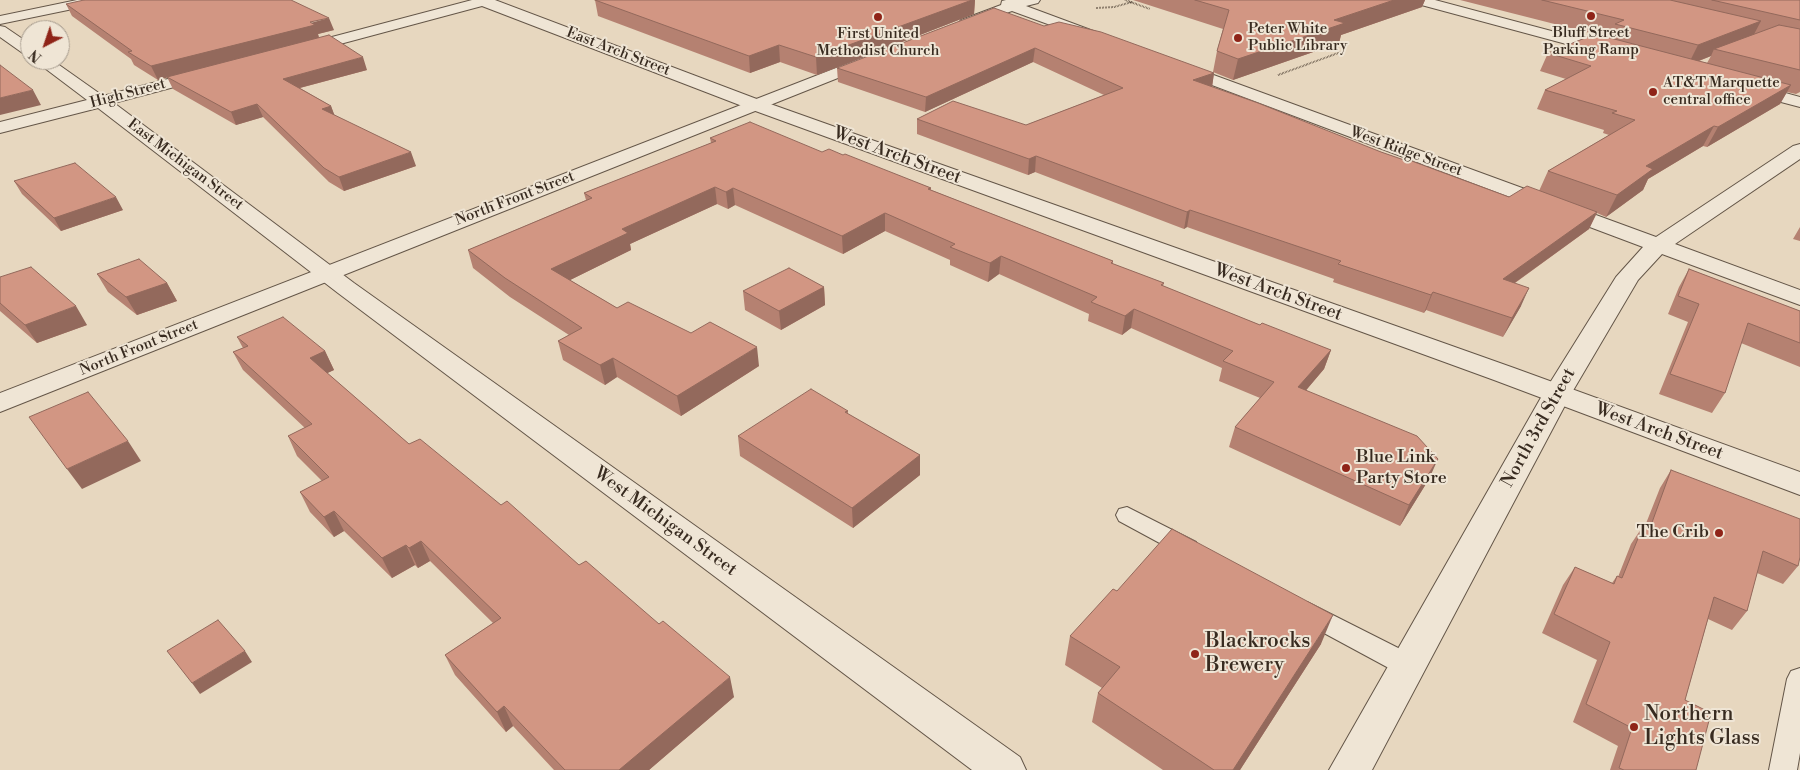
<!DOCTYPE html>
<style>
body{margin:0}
#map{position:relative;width:1800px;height:770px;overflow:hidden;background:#e7d7bf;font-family:"Libre Bodoni",serif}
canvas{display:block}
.north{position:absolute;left:20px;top:20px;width:50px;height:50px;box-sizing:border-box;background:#efe5d5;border:1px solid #a69b8d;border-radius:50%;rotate:221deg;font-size:14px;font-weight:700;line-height:20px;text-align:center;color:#382b20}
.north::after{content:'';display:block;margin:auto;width:18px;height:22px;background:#8f2418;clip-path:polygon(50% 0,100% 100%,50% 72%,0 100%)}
</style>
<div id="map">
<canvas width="1800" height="770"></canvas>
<div class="north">N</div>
</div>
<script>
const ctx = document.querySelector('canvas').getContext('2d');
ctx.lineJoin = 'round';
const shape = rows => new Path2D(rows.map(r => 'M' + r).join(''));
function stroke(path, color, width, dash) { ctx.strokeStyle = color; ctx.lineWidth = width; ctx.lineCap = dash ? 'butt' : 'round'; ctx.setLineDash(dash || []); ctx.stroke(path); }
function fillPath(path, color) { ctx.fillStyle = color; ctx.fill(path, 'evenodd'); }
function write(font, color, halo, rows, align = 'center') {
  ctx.font = font + ' "Libre Bodoni",serif'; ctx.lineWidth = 4; ctx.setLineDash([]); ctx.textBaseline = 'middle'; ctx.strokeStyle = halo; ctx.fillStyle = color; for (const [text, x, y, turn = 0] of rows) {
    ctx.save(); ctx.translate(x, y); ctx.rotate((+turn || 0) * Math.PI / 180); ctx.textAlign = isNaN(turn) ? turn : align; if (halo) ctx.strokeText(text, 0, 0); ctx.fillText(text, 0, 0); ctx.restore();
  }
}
const service = shape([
 [1127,507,1196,542,1199,548,1196,554,1188,556,1180,554,1119,521,1116,515,1119,509,1127,507],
 [1307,602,1416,657,1420,665,1416,673,1407,676,1398,673,1298,619,1295,612,1298,605,1307,602],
 [1800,668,1800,753,1797,770,1769,770,1787,679,1791,671,1800,668]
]);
const minor = shape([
 [472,0,495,0,762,101,1514,368,1800,472,1800,495,1494,380,750,109,482,6,299,55,294,53,291,50,294,47,472,0],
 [1412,0,1435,0,1619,49,1621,52,1619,55,1613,57,1607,55,1414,3,1412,0],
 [0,26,5,27,30,44,30,56,24,54,0,37,0,26],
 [34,60,52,60,103,96,206,69,212,71,214,74,212,77,114,103,354,283,1020,757,1026,770,972,770,338,293,98,108,0,133,0,122,87,100,34,60],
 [1749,83,1800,97,1800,107,1743,92,1741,88,1743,84,1749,83]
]);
const tertiary = shape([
 [77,0,104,0,97,4,0,24,0,16,77,0],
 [1006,0,1040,0,1038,3,1026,6,1096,32,1098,35,1096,38,1086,38,1012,11,966,27,961,26,959,23,961,20,1001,5,1002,1,1006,0],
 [872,54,878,56,880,59,878,62,0,412,0,393,872,54],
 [1178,62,1656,237,1793,146,1800,144,1800,159,1675,244,1800,290,1800,305,1662,254,1638,280,1571,394,1372,770,1329,770,1543,394,1616,277,1643,247,1172,70,1170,67,1172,64,1178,62]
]);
stroke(service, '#645648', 2);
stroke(minor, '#645648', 2);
stroke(tertiary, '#645648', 2);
stroke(shape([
 [1125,0,1150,9],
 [1096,8,1114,7,1132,2],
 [1278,75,1341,52]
]), '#382b20', 2, [0.5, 1]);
fillPath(service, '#efe5d5');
fillPath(minor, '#efe5d5');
fillPath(tertiary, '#efe5d5');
fillPath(shape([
 [595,0,975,0,974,14,817,75,780,62,750,73,598,16],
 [1133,0,1425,0,1422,7,1341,35,1339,43,1233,80,1213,72,1217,51,1223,29],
 [1460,0,1800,0,1800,92,1796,94,1787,92,1780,104,1707,147,1703,146,1648,179,1643,190,1606,217,1597,213,1589,229,1515,283,1521,306,1503,337,1426,310,1424,313,1333,282,1334,279,1187,227,1184,229,1035,172,1028,175,917,134,917,119,1026,125,1104,95,1033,62,925,112,838,82,837,68,1044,26,1214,73,1212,87,1381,152,1509,197,1539,191,1548,171,1609,135,1603,133,1604,130,1537,109,1545,90,1566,79,1540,71,1548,53,1594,34],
 [1711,56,1707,63,1699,61],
 [66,4,334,30,318,34,319,38,367,70,300,88,331,106,334,115,416,166,344,191,329,182,263,117,236,125,173,89,167,77,158,80,134,65,131,59,72,16],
 [710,138,843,155,931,188,931,190,1113,261,1113,264,1164,283,1163,286,1260,325,1331,350,1324,369,1306,390,1429,479,1400,526,1229,447,1235,427,1260,398,1219,381,1222,368,1131,328,1122,335,1088,321,1089,314,999,274,988,282,950,265,950,260,885,231,843,254,735,205,728,209,717,204,630,244,631,250,570,280,617,308,691,333,759,366,681,416,617,377,605,385,563,360,558,341,569,335,510,297,473,268,468,250,586,200,584,193,711,143],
 [14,181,123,210,61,231,22,194],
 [1800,227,1800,241,1793,239],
 [1689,269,1800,311,1800,367,1741,343,1725,393,1712,413,1659,394,1688,322,1668,314,1679,287],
 [97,274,167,283,177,301,137,315,108,292],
 [0,277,87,325,37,343,0,311],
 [824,287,825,305,781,330,745,310,743,291],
 [237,337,325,351,334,370,327,373,409,444,501,505,579,565,734,697,649,770,554,770,513,726,506,732,455,675,445,655,493,623,430,561,418,568,415,565,392,578,344,531,334,537,310,512,300,492,322,481,297,456,288,436,305,428,243,370,233,352,243,348],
 [848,411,848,414,920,455,920,475,853,528,740,456,738,436],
 [1671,470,1798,566,1783,584,1757,573,1747,611,1732,630,1708,619,1685,700,1696,770,1610,770,1618,746,1573,722,1597,660,1542,633,1563,585,1575,567,1612,583,1617,576,1618,577,1631,544,1643,526,1645,526,1660,488],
 [1117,591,1321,644,1240,770,1163,770,1092,722,1098,693,1102,688,1065,665,1070,636]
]), '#b58171');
fillPath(shape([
 [972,0,975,0,974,14,817,75,816,57],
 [1394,0,1425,0,1422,7,1341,35,1339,43,1233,80,1238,59,1334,20],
 [329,18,334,30,318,34,319,38,158,80,151,66],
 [1761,21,1751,40,1714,49,1711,56,1688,65,1698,45],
 [779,45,780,62,750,73,749,56],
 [1035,48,1033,62,925,112,926,97],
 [363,57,367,70,288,91,283,79],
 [1214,73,1212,87,1193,80],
 [1791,85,1780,104,1707,147,1718,127],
 [33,90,41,105,0,115,0,98],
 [257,104,263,117,236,125,231,112],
 [331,106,336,119,322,109],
 [1714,126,1703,146,1648,179,1643,190,1606,217,1617,195,1646,166],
 [411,152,416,166,344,191,339,177],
 [1036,156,1035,172,1028,175,1029,159],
 [715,187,717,204,630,244,631,250,556,287,551,269,622,229],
 [733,188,735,205,728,209,726,192],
 [116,197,123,210,61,231,54,218],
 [1190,210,1187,227,1184,229,1187,212],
 [1597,212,1589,229,1495,297,1503,279],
 [885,213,885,231,843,254,842,236],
 [1001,256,999,274,988,282,990,263],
 [167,283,177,301,137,315,126,297],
 [824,287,825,305,781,330,779,311],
 [1529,288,1521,306,1503,337,1512,318],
 [1433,292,1426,310,1424,313,1431,295],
 [76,306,87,325,37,343,25,325],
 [1134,309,1131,328,1122,335,1125,316],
 [757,347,759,366,681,416,677,396],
 [1331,350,1324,369,1292,407,1298,387],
 [325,351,334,370,319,377,310,358],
 [613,358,617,377,605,385,600,365],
 [128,441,141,461,82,489,67,469],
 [920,455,920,475,853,528,852,508],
 [1438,459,1429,479,1400,526,1409,505],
 [334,511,344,531,334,537,324,517],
 [421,541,430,561,418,568,409,548],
 [406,545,415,565,392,578,382,558],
 [1333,615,1321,644,1240,770,1233,770],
 [245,651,252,662,200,694,192,683],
 [730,677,734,697,649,770,619,770],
 [504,706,513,726,506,732,497,712]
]), '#93695c');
const building = shape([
 [84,0,291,0,329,18,310,22,315,25,151,66,128,52,132,51,66,4,84,0],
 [595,0,972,0,816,57,779,45,749,56,595,0],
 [1195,0,1394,0,1334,20,1345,23,1238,59,1217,51,1229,10,1195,0],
 [1542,0,1670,0,1761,21,1698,45,1615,24,1624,20,1542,0],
 [1712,0,1800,0,1800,20,1712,0],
 [994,8,1044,26,1059,22,1101,32,1214,73,1193,80,1258,103,1381,152,1407,161,1409,160,1509,197,1527,186,1597,212,1503,279,1529,288,1512,318,1433,292,1431,295,1338,264,1341,261,1190,210,1187,212,1036,156,1029,159,917,119,953,101,1026,125,1123,88,1035,48,926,97,837,68,994,8],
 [1779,25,1800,29,1800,70,1714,49,1779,25],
 [1595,34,1791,85,1718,127,1714,126,1646,166,1653,169,1617,195,1548,171,1635,120,1612,113,1617,111,1545,90,1591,66,1548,53,1595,34],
 [329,35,363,57,283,79,331,106,322,109,411,152,339,177,324,168,257,104,231,112,167,77,329,35],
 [0,65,33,90,0,98,0,65],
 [750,122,822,152,829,149,843,155,845,154,931,188,928,189,1113,261,1111,263,1164,283,1161,285,1260,325,1262,323,1331,350,1298,387,1417,436,1438,459,1409,505,1235,427,1274,382,1223,361,1233,351,1134,309,1125,316,1091,302,1097,297,1001,256,990,263,950,247,955,244,885,213,842,236,733,188,726,192,715,187,622,229,628,233,551,269,617,308,628,302,691,333,710,322,757,347,677,396,613,358,600,365,558,341,582,328,505,278,468,250,592,198,584,193,716,141,710,138,750,122],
 [75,163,116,197,54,218,14,181,75,163],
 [139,259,167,283,126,297,97,274,139,259],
 [31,267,76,306,25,325,0,303,0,277,31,267],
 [789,268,824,287,779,311,743,291,789,268],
 [1689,269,1800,311,1800,343,1748,323,1725,393,1670,374,1699,304,1678,296,1689,269],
 [283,317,325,351,310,358,409,444,420,439,501,505,507,501,579,565,586,561,659,624,663,621,730,677,619,770,565,770,504,706,497,712,445,655,501,618,421,541,409,548,406,545,382,558,334,511,324,517,300,492,329,477,288,436,312,424,233,352,248,346,237,337,283,317],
 [811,389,848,411,845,412,920,455,852,508,738,436,811,389],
 [88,392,128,441,67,469,29,417,88,392],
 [1671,470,1800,519,1800,557,1798,566,1763,551,1747,611,1714,597,1685,700,1711,713,1696,770,1624,770,1619,768,1632,728,1586,704,1610,642,1554,614,1575,567,1614,584,1617,576,1622,578,1643,526,1650,528,1671,470],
 [1172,529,1333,615,1233,770,1214,770,1098,693,1120,667,1070,636,1113,589,1117,591,1172,529],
 [218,620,245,651,192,683,167,651,218,620]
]);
fillPath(building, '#d29683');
stroke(building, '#93695c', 1);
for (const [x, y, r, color] of [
 [1591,16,5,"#8f2418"],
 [878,17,5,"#8f2418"],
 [1238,38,5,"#8f2418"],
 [1653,92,5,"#8f2418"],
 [1346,468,5,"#8f2418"],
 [1719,533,5,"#8f2418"],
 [1195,654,5,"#8f2418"],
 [1634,727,5,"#8f2418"]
]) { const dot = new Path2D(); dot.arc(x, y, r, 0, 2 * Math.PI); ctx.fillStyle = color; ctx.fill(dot); stroke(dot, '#efe5d5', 2); }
write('15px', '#382b20', '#efe5d5', [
 ["Peter White",1248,29],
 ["Public Library",1248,46],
 ["Bluff Street",1591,33,"center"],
 ["Parking Ramp",1591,50,"center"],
 ["First United",878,34,"center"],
 ["Methodist Church",878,51,"center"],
 ["AT&T Marquette",1663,83],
 ["central office",1663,100]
], 'left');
write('15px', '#382b20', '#efe5d5', [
 ["East Arch Street",618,52,21],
 ["High Street",128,94,-15],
 ["West Ridge Street",1406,152,20],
 ["East Michigan Street",185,165,37],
 ["North Front Street",515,199,-21],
 ["North Front Street",139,348,-22]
]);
write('18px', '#382b20', '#efe5d5', [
 ["West Arch Street",897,156,20],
 ["West Arch Street",1278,293,20],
 ["North 3rd Street",1539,428,-61],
 ["West Arch Street",1659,432,20],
 ["West Michigan Street",665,522,36]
]);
write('18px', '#382b20', '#efe5d5', [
 ["Blue Link",1356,458],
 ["Party Store",1356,479],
 ["The Crib",1709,533,"right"]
], 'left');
write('21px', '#382b20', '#efe5d5', [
 ["Blackrocks",1205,642],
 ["Brewery",1205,666],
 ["Northern",1644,715],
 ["Lights Glass",1644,739]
], 'left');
</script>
